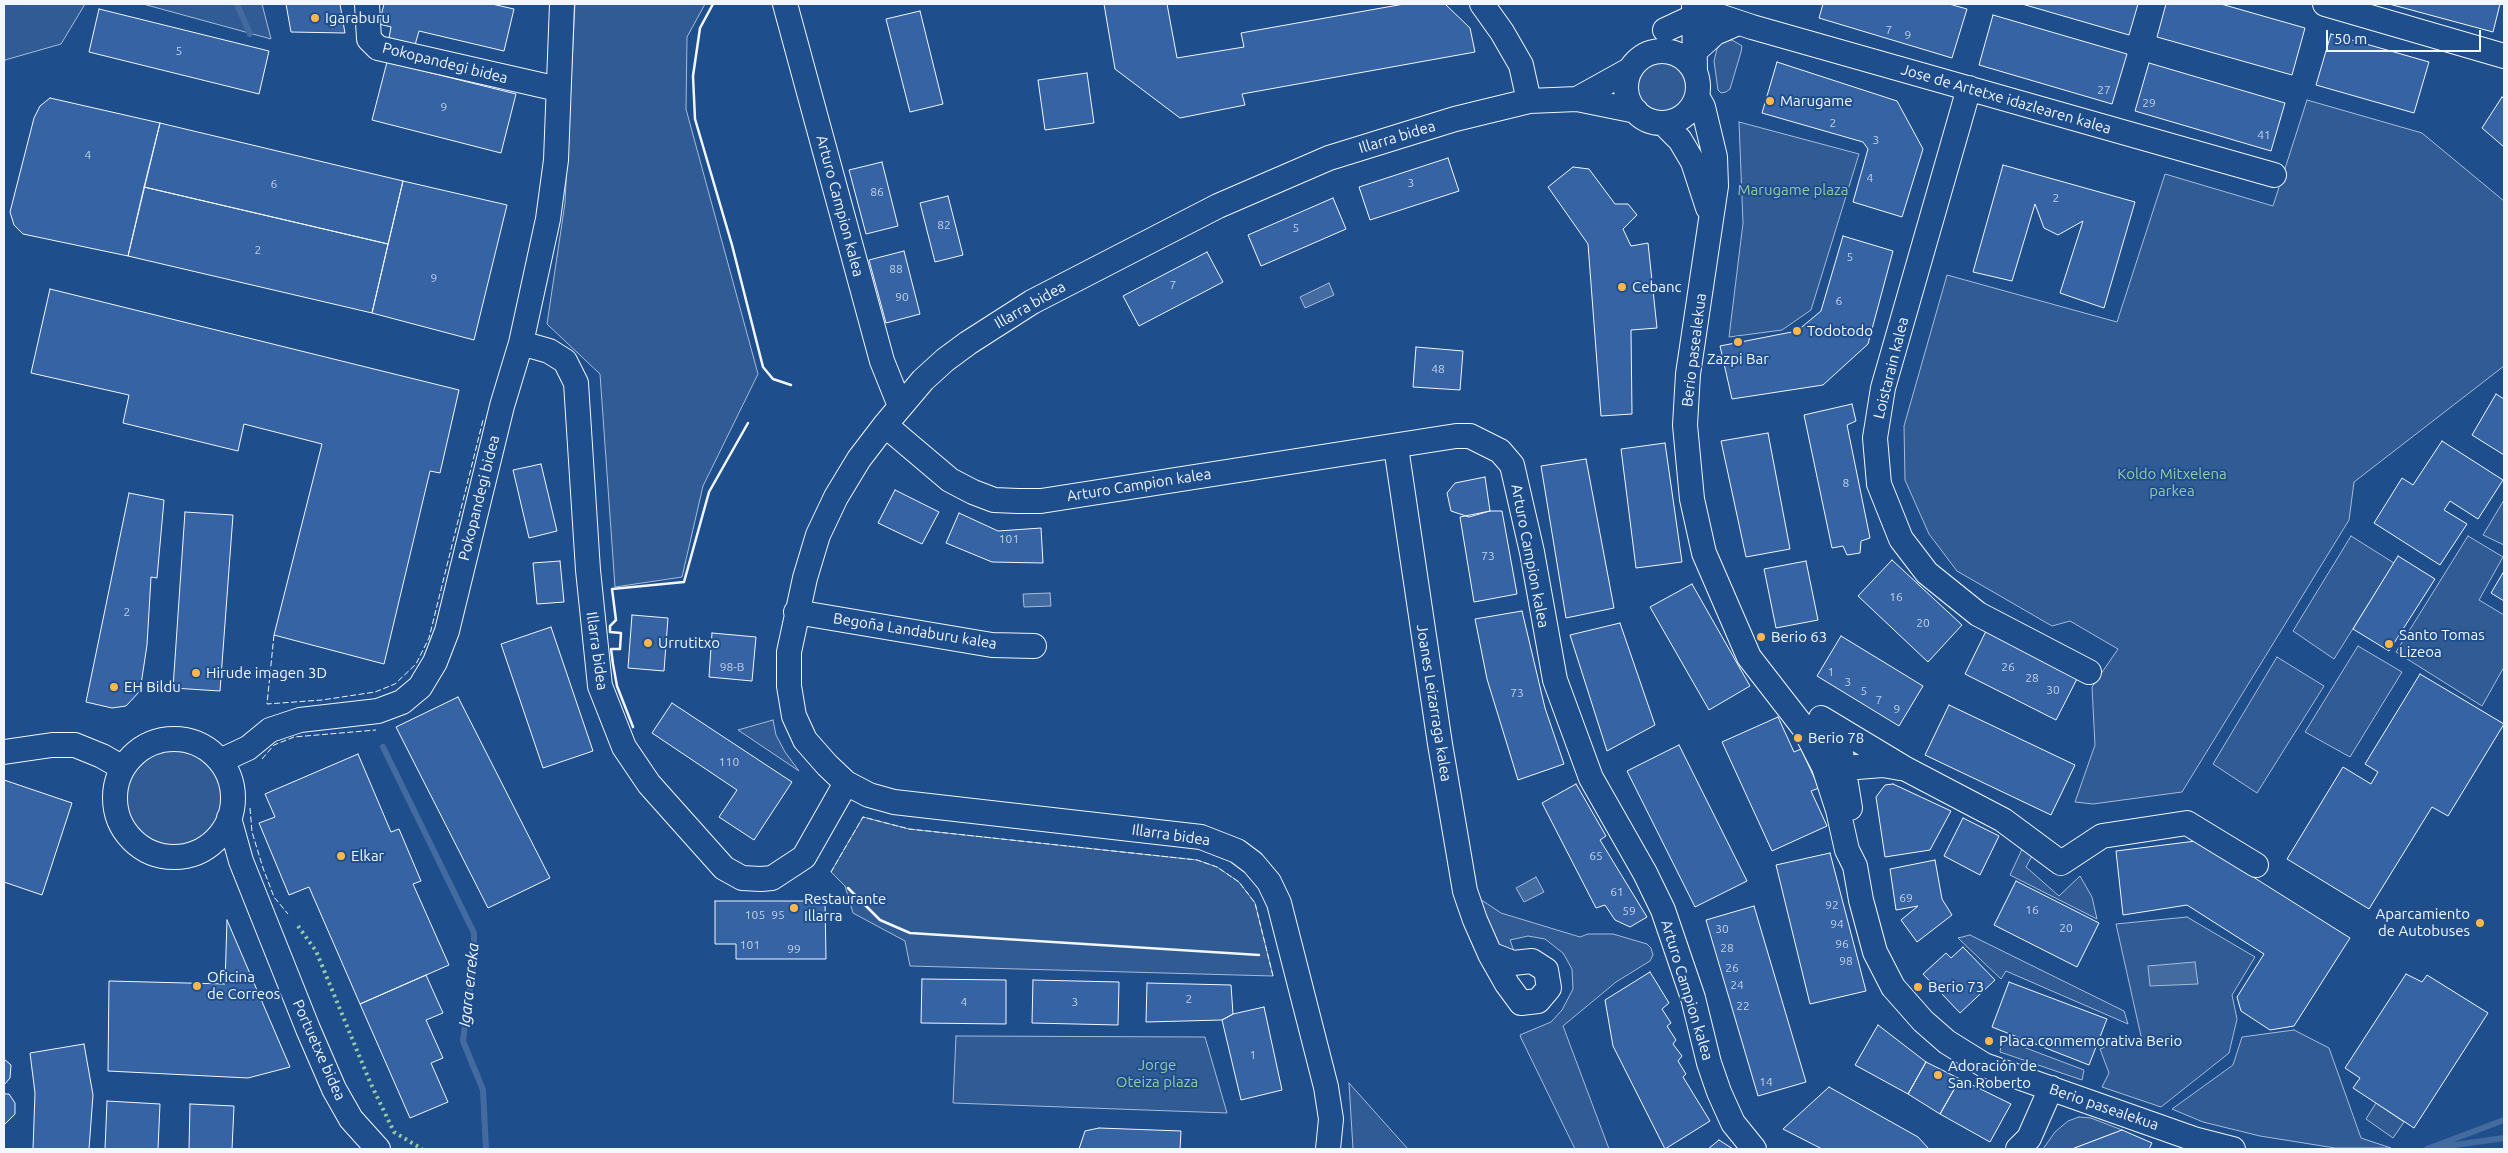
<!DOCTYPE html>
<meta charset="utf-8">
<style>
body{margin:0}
#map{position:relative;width:2508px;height:1153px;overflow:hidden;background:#1f4e8c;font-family:Ubuntu,sans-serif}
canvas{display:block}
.frame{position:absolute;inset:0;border:5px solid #f2f6ff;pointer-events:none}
.scale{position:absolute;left:2326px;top:30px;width:155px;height:22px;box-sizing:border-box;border:2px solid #f2f6ff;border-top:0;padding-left:6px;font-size:15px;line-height:18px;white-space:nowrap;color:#f2f6ff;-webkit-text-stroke:4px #1f4e8c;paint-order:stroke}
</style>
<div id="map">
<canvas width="2508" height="1153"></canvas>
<div class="frame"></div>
<div class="scale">50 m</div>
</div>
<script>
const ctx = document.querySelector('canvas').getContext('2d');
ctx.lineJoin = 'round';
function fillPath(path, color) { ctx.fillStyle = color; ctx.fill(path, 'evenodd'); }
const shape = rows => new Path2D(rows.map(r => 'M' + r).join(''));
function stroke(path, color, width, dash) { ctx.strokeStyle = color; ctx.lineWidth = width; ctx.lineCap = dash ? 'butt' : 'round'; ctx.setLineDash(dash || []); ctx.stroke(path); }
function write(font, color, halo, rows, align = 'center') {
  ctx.font = font + ' Ubuntu,sans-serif'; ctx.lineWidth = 4; ctx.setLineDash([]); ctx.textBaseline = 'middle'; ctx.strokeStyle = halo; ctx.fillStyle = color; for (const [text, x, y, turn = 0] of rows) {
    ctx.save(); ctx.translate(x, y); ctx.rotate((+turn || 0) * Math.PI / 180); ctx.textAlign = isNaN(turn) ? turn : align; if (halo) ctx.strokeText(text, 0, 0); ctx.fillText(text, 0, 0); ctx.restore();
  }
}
const green = shape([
 [4,4,85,4,61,44,5,60,4,64,4,4],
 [143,4,262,4,271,39,143,4],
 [575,4,705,4,687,37,686,109,758,374,703,486,682,577,615,587,600,374,547,324,565,203,575,4],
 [1732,40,1742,46,1741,52,1730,89,1726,92,1721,93,1718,90,1714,61,1717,49,1723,42,1732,40],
 '1637 87a25 25 0 1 1 50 0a25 25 0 1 1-50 0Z',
 [2307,100,2422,133,2504,201,2504,366,2354,482,2349,520,2182,792,2093,804,2075,802,2095,745,2092,687,2118,649,2070,621,2052,626,1957,571,1929,534,1905,480,1904,426,1947,275,2117,322,2165,174,2273,206,2307,100],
 [1739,122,1859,154,1811,310,1782,330,1729,337,1743,223,1739,122],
 [2504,500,2504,545,2483,535,2504,500],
 [2351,536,2394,563,2334,659,2293,631,2351,536],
 [2468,536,2503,557,2479,600,2504,615,2504,667,2482,706,2396,652,2468,536],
 [2358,646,2402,672,2350,757,2305,732,2358,646],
 [2277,657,2324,686,2257,793,2213,764,2277,657],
 [773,720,776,735,785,752,799,771,738,730,773,720],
 '126 797a48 48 0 1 1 96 0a48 48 0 1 1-96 0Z',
 [863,817,909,829,1197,860,1217,867,1239,882,1255,903,1273,976,910,966,905,941,853,913,845,886,831,872,863,817],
 [2023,847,2032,856,2026,867,2059,896,2080,876,2092,897,2097,919,2010,875,2023,847],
 [1476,900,1483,901,1501,913,1580,937,1588,934,1613,934,1647,944,1651,948,1653,955,1650,961,1616,982,1563,1026,1609,1149,1575,1149,1521,1038,1520,1035,1551,1022,1562,1010,1573,989,1572,969,1563,953,1545,939,1528,936,1510,940,1515,954,1496,947,1476,900],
 [2187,917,2255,957,2232,995,2237,1019,2229,1053,2161,1107,2102,1087,2109,1073,2100,1049,2122,1040,2143,1045,2116,924,2187,917],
 [1970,935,2124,1011,2128,1024,2006,971,2001,979,1958,938,1970,935],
 [2294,1030,2329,1048,2361,1138,2391,1148,2335,1148,2260,1136,2203,1122,2172,1109,2233,1065,2242,1037,2294,1030],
 [956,1036,1205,1037,1227,1113,953,1103,956,1036],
 [2002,1039,2084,1070,2082,1080,2000,1052,2002,1039],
 [1349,1083,1408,1149,1353,1149,1349,1083],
 [2376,1103,2404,1122,2393,1138,2366,1119,2376,1103],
 [2079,1117,2091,1118,2122,1130,2072,1149,2043,1149,2055,1132,2068,1121,2079,1117]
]);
fillPath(green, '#305b95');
stroke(green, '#a8bbd7', 1);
const water = shape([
 [1329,283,1334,295,1305,308,1300,297,1329,283],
 [1050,593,1051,606,1024,607,1023,594,1050,593],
 [1536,877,1544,892,1524,902,1516,888,1536,877],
 [2195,962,2198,984,2150,986,2148,966,2195,962]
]);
fillPath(water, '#446ba0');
stroke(water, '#a8bbd7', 1);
stroke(shape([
 [237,4,250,34],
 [383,747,474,933,474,958,463,1041,483,1090,486,1149],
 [2441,1147,2504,1138],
 [2427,1149,2504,1120]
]), '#446ba0', 6);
const building = shape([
 [286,4,340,4,345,33,291,32,286,4],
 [384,4,492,4,514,9,504,51,419,31,415,45,389,38,391,27,379,24,384,4],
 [1104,4,1167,4,1177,58,1244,47,1241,33,1404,4,1445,4,1470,28,1475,52,1242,94,1245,105,1180,118,1115,69,1104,4],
 [1823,4,1949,4,1967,9,1952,58,1819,18,1823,4],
 [2022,4,2138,4,2129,35,2022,4],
 [2166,4,2221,4,2305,28,2292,75,2157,37,2166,4],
 [2389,4,2500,4,2493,32,2389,4],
 [99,9,269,51,259,94,89,52,99,9],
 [920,11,943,104,910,112,886,19,920,11],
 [1993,15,2127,54,2112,104,1979,65,1993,15],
 [2331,34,2429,62,2414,113,2316,85,2331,34],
 [387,62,516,94,501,153,372,120,387,62],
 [1777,62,1897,101,1923,149,1902,217,1853,202,1868,149,1863,142,1762,113,1777,62],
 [2149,63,2285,103,2271,151,2135,111,2149,63],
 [1087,73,1094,123,1045,130,1038,80,1087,73],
 [2502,97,2504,99,2504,147,2482,128,2502,97],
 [50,98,160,123,128,256,23,234,14,225,10,212,34,118,40,106,50,98],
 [160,123,403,181,388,244,144,187,160,123],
 [1448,158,1459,191,1370,220,1359,187,1448,158],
 [882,162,898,226,866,234,849,170,882,162],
 [2003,165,2135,202,2104,308,2060,293,2083,221,2058,235,2044,228,2035,204,2012,281,1973,272,2003,165],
 [1573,167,1589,169,1615,204,1628,204,1637,215,1623,229,1631,246,1648,243,1657,328,1631,330,1632,414,1601,416,1588,244,1548,187,1573,167],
 [403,181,507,205,474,340,372,313,403,181],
 [144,187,388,244,372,313,128,256,144,187],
 [948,196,963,255,935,262,920,203,948,196],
 [1333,198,1346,229,1261,266,1248,235,1333,198],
 [1843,236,1893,251,1868,344,1823,385,1732,399,1720,346,1797,331,1821,311,1843,236],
 [904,251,920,314,886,323,869,260,904,251],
 [1207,252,1223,282,1139,326,1123,296,1207,252],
 [50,289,459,390,440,473,430,471,384,664,274,635,322,444,244,424,238,451,123,423,129,395,31,373,50,289],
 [1416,347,1463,351,1460,390,1413,387,1416,347],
 [2496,394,2504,399,2504,455,2472,435,2496,394],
 [1852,404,1856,421,1847,425,1870,538,1861,541,1860,553,1847,555,1843,546,1832,548,1804,415,1852,404],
 [1768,433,1790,549,1746,557,1721,441,1768,433],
 [2442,441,2503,480,2478,519,2450,501,2444,510,2467,524,2440,565,2374,523,2402,478,2413,485,2442,441],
 [1665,443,1682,562,1636,568,1621,449,1665,443],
 [1586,459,1614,608,1566,618,1541,466,1586,459],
 [541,464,557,531,529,538,513,470,541,464],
 [1485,477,1490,511,1469,517,1451,511,1447,493,1455,483,1485,477],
 [895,490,939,512,922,544,878,523,895,490],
 [129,493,164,500,157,578,151,577,147,645,140,691,126,706,112,708,86,702,129,493],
 [1490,511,1502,511,1517,594,1474,602,1460,517,1490,511],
 [185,512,233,515,220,691,173,688,185,512],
 [959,513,998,531,1041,528,1043,563,992,562,946,543,959,513],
 [2398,556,2435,579,2389,651,2353,629,2398,556],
 [1892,560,1962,625,1928,662,1858,596,1892,560],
 [560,561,564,602,537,604,533,563,560,561],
 [1806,561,1818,620,1776,628,1764,569,1806,561],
 [2504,571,2504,601,2491,593,2504,571],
 [1692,584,1750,686,1709,710,1650,607,1692,584],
 [1522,611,1545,708,1564,764,1518,780,1487,679,1475,619,1522,611],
 [632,615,668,618,664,671,628,668,632,615],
 [1620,623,1655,725,1607,751,1570,635,1620,623],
 [551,627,593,751,543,768,501,644,551,627],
 [1987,629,2079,675,2056,720,1965,674,1987,629],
 [712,633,756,637,752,681,709,677,712,633],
 [1841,636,1923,686,1899,726,1817,676,1841,636],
 [2420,674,2504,724,2448,816,2432,807,2369,909,2287,859,2343,767,2371,784,2378,772,2365,764,2420,674],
 [458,697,550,878,488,908,396,727,458,697],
 [672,703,792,782,754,840,719,817,737,790,652,733,672,703],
 [1949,705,2075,765,2051,815,1925,755,1949,705],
 [1778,717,1794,752,1801,749,1819,788,1811,791,1827,826,1772,851,1722,742,1778,717],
 [1679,745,1747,881,1695,907,1627,771,1679,745],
 [358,754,391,832,399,829,421,881,413,884,449,965,360,1004,309,887,289,895,259,823,275,817,265,794,358,754],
 [4,780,72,803,42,895,4,882,4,780],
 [1576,784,1606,836,1600,840,1647,917,1630,927,1615,920,1605,905,1596,908,1542,803,1576,784],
 [1893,784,1951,811,1930,850,1885,857,1876,797,1885,785,1893,784],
 [1963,818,1999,836,1980,875,1944,856,1963,818],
 [2196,841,2350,938,2294,1026,2270,1030,2241,1011,2237,997,2264,954,2187,905,2123,915,2116,851,2196,841],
 [1830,853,1866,991,1810,1004,1776,865,1830,853],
 [1935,860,1942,899,1952,915,1917,942,1901,920,1918,906,1896,910,1890,869,1935,860],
 [2016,881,2099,923,2077,967,1994,925,2016,881],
 [715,901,825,901,826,959,736,959,736,944,715,944,715,901],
 [1754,906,1806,1082,1758,1096,1706,920,1754,906],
 [227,920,290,1067,248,1078,108,1071,109,981,225,984,227,920],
 [1963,947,1995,980,1960,1013,1923,974,1946,953,1951,958,1963,947],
 [1650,972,1669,1003,1662,1009,1671,1023,1667,1026,1676,1040,1673,1044,1682,1056,1678,1061,1686,1074,1683,1077,1710,1121,1665,1149,1613,1046,1605,1000,1650,972],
 [2406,974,2422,982,2427,975,2488,1013,2414,1128,2353,1088,2360,1078,2345,1068,2406,974],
 [426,975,443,1013,426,1020,443,1058,431,1063,448,1102,410,1118,360,1004,426,975],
 [922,979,1006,980,1006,1024,921,1023,922,979],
 [1033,980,1119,982,1118,1025,1032,1023,1033,980],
 [2009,982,2107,1019,2089,1065,1992,1027,2009,982],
 [1147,983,1231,985,1233,1014,1222,1020,1146,1022,1147,983],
 [1264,1007,1282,1090,1241,1100,1222,1020,1233,1014,1264,1007],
 [1878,1025,1926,1062,1908,1094,1855,1065,1878,1025],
 [84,1044,93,1095,89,1149,33,1149,35,1093,30,1053,84,1044],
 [4,1059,11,1065,10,1078,4,1085,4,1059],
 [1926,1062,1960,1079,1940,1114,1908,1094,1926,1062],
 [1960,1079,2011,1104,1990,1142,1940,1114,1960,1079],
 [1829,1087,1918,1137,1929,1149,1822,1149,1783,1129,1829,1087],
 [4,1094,9,1094,15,1103,15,1114,4,1125,4,1094],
 [107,1101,160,1104,158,1149,105,1149,107,1101],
 [190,1104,234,1106,232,1149,189,1149,190,1104],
 [1099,1128,1181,1131,1180,1149,1079,1149,1085,1131,1099,1128],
 [2122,1130,2152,1143,2149,1149,2072,1149,2122,1130],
 [1719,1140,1733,1149,1708,1149,1719,1140]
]);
fillPath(building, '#3563a3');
stroke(building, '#f2f6ff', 1);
const minor = shape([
 [367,4,369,39,378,48,558,89],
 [785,4,882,361,900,406],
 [1482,4,1502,32,1521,65,1529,101],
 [1694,4,1695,72],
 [2325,4,2504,56],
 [1665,30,1695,16,1710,13,1752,27,2274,175],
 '1626 87a36 36 0 1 1 72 0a36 36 0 1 1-72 0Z',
 [1693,53,1715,33,1738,23],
 [1969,88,1883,388,1875,438,1879,484,1901,539,1927,573,1978,614,2089,672],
 [1697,96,1703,107,1715,157,1716,186,1688,374,1685,425,1692,499,1704,553,1749,657,1804,728,1824,767,1838,810,1847,850,1855,866,1861,900,1875,952,1893,987,1923,1021,1947,1042,1984,1065,2194,1139,2233,1149],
 [1577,99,1631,69],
 [1663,123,1680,140,1693,162,1708,208],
 [521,343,549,351,565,361,576,383,588,570,600,686,624,747,649,784,724,868,742,878,761,879,772,878,804,857,846,783],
 [885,425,950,480,973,492,994,500,1018,501,1041,501,1456,436,1470,436,1500,451,1512,465,1532,552,1555,680,1591,778,1645,873,1663,910,1693,998,1709,1063,1719,1092,1733,1123,1754,1149],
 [1396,447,1440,744,1465,891,1475,920,1490,954,1507,984,1521,1003,1538,1001,1549,988,1546,970,1532,961,1513,963,1490,954],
 [796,612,992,645,1034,646],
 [1821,718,1904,768,2003,820,2061,863,2102,836,2187,823,2256,865],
 [1824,722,1840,747,1850,808],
 '115 798a59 59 0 1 1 118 0a59 59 0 1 1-118 0Z',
 [4,752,52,745,75,745,102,756,123,768],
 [220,761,248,748,270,730,300,720,378,711,402,702,420,687,435,662,447,631,502,406,521,343,548,219,556,160,562,4],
 [1830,761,1844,768,1883,765,1900,768],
 [229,818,241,861,308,1029,334,1089,351,1119,378,1149],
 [1328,1149,1331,1119,1326,1087,1279,903,1269,882,1253,863,1237,851,1201,837,894,802,869,795,846,783,827,765,805,740,794,716,789,686,789,652,805,578,818,535,836,497,859,459,885,425,923,380,945,360,968,343,1032,302,1218,206,1329,158,1455,119,1529,101,1577,99,1636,111],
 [2018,1149,2029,1138,2051,1088]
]);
stroke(minor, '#f2f6ff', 26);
stroke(minor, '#1f4e8c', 24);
stroke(shape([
 [298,926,316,951,370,1082,394,1132,422,1149]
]), '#97c8a6', 4, [2.5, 4]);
stroke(shape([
 [274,635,267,704,322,700,375,692,395,684,416,664,429,638,483,420],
 [262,759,274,745,294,737,376,730],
 [250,808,252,832,263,868,274,897,288,914],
 [831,872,863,817,909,829,1197,860,1217,867,1239,882,1255,903,1273,976]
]), '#f2f6ff', 1, [6, 2.5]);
stroke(shape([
 [713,4,700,28,693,76,695,119,732,245,763,367,773,379,791,385],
 [633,727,617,686,613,664,611,649,620,649,621,633,610,632,610,626,616,620,612,589,684,582,709,492,748,423],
 [848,888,880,920,910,933,1259,955]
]), '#f2f6ff', 2.5);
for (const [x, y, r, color] of [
 [315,18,5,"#ffb74d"],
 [1770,101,5,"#ffb74d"],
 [1622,287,5,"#ffb74d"],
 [1797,331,5,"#ffb74d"],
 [1738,342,5,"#ffb74d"],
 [1761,637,5,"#ffb74d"],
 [648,643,5,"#ffb74d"],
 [2389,644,5,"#ffb74d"],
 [196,673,5,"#ffb74d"],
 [114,687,5,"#ffb74d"],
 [1798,738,5,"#ffb74d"],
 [341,856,5,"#ffb74d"],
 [794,908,5,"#ffb74d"],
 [2480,923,5,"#ffb74d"],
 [197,986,5,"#ffb74d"],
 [1918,987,5,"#ffb74d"],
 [1989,1041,5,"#ffb74d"],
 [1938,1075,5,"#ffb74d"]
]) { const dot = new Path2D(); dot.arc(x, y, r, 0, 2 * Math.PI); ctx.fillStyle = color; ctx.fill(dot); stroke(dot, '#1f4e8c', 2); }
write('12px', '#c3d1e8', null, [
 ["7",1889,30],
 ["9",1908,35],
 ["5",179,51],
 ["27",2104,90],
 ["29",2149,103],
 ["9",444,107],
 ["2",1833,123],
 ["41",2264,135],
 ["3",1876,140],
 ["4",88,155],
 ["4",1870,178],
 ["3",1411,183],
 ["6",274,184],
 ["86",877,192],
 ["2",2056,198],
 ["82",944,225],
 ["5",1296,228],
 ["2",258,250],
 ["5",1850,257],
 ["88",896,269],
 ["9",434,278],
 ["7",1173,285],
 ["90",902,297],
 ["6",1839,301],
 ["48",1438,369],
 ["8",1846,483],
 ["101",1009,539],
 ["73",1488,556],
 ["16",1896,597],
 ["2",127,612],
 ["20",1923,623],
 ["98-B",732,667],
 ["26",2008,667],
 ["1",1831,672],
 ["28",2032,678],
 ["3",1848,682],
 ["30",2053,690],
 ["5",1864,691],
 ["73",1517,693],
 ["7",1879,700],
 ["9",1897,709],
 ["110",729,762],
 ["65",1596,856],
 ["61",1617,892],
 ["69",1906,898],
 ["92",1832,905],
 ["16",2032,910],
 ["59",1629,911],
 ["105",755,915],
 ["95",778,915],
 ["94",1837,924],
 ["20",2066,928],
 ["30",1722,929],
 ["96",1842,944],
 ["101",750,945],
 ["28",1727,948],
 ["99",794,949],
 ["98",1846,961],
 ["26",1732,968],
 ["24",1737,985],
 ["2",1189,999],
 ["4",964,1002],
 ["3",1075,1002],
 ["22",1743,1006],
 ["1",1253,1055],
 ["14",1766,1082]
]);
write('15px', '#f2f6ff', '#1f4e8c', [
 ["Igaraburu",325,18],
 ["Marugame",1780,101],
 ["Cebanc",1632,287],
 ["Todotodo",1807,331],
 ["Zazpi Bar",1738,359,"center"],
 ["Santo Tomas",2399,635],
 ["Lizeoa",2399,652],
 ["Berio 63",1771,637],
 ["Urrutitxo",658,643],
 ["Hirude imagen 3D",206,673],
 ["EH Bildu",124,687],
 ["Berio 78",1808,738],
 ["Elkar",351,856],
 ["Restaurante",804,899],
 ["Illarra",804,916],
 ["Aparcamiento",2470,914,"right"],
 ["de Autobuses",2470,931,"right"],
 ["Oficina",207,977],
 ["de Correos",207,994],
 ["Berio 73",1928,987],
 ["Placa conmemorativa Berio",1999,1041],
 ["Adoración de",1948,1066],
 ["San Roberto",1948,1083]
], 'left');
write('15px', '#f2f6ff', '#1f4e8c', [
 ["Pokopandegi bidea",445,63,14],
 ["Jose de Artetxe idazlearen kalea",2006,99,16],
 ["Illarra bidea",1397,137,-17],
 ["Arturo Campion kalea",840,206,75],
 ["Illarra bidea",1030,305,-30],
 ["Berio pasealekua",1694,350,-83],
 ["Loistarain kalea",1891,368,-76],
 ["Arturo Campion kalea",1139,485,-9],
 ["Pokopandegi bidea",479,498,-76],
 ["Arturo Campion kalea",1530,556,79],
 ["Begoña Landaburu kalea",915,631,9],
 ["Illarra bidea",597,651,82],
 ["Joanes Leizarraga kalea",1434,703,81],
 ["Illarra bidea",1171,835,8],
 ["Arturo Campion kalea",1687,990,73],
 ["Portuetxe bidea",319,1050,66],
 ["Berio pasealekua",2104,1107,19]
]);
write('15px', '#97c8a6', '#1f4e8c', [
 ["Marugame plaza",1793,190],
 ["Koldo Mitxelena",2172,474],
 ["parkea",2172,491],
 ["Jorge",1157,1065],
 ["Oteiza plaza",1157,1082]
]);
write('italic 16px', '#f2f6ff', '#1f4e8c', [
 ["Igara erreka",469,985,-84]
]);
</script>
